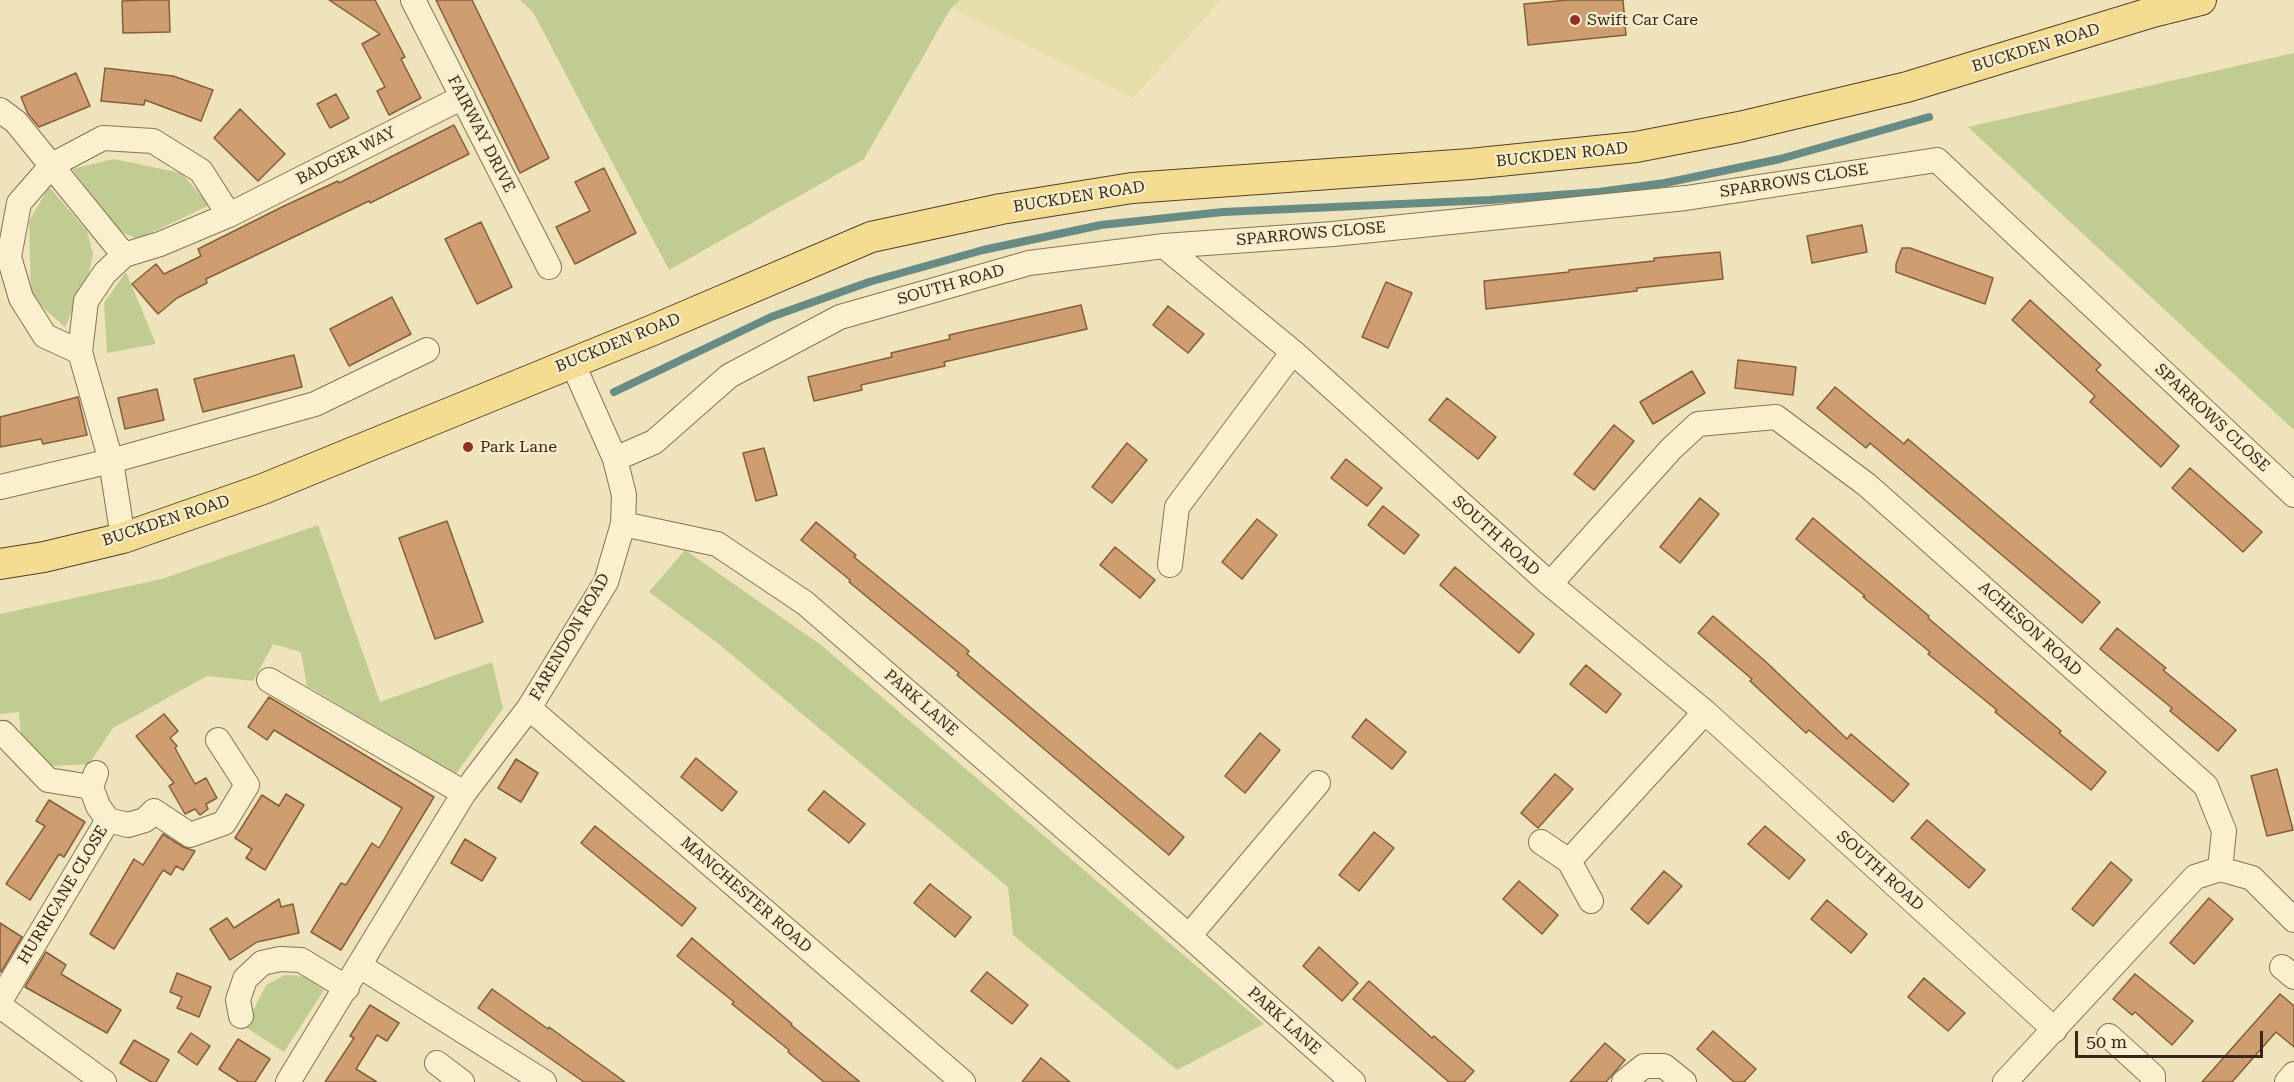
<!DOCTYPE html>
<style>
body{margin:0}
#map{position:relative;width:2294px;height:1082px;overflow:hidden;background:#eee3bb;font-family:"Roboto Serif",serif}
canvas{display:block}
.scale{position:absolute;left:2075px;top:1031px;width:188px;height:27px;box-sizing:border-box;border:3px solid #34291a;border-top:0;padding-left:8px;font-size:18px;line-height:21px;white-space:nowrap;color:#34291a;-webkit-text-stroke:4px #f6edcb;paint-order:stroke}
</style>
<div id="map">
<canvas width="2294" height="1082"></canvas>
<div class="scale">50 m</div>
</div>
<script>
const ctx = document.querySelector('canvas').getContext('2d');
ctx.lineJoin = 'round';
function fillPath(path, color) { ctx.fillStyle = color; ctx.fill(path, 'evenodd'); }
const shape = rows => new Path2D(rows.map(r => 'M' + r).join(''));
function stroke(path, color, width, dash) { ctx.strokeStyle = color; ctx.lineWidth = width; ctx.lineCap = dash ? 'butt' : 'round'; ctx.setLineDash(dash || []); ctx.stroke(path); }
function write(font, color, halo, rows, align = 'center') {
  ctx.font = font + ' "Roboto Serif",serif'; ctx.lineWidth = 4.5; ctx.setLineDash([]); ctx.textBaseline = 'middle'; ctx.strokeStyle = halo; ctx.fillStyle = color; for (const [text, x, y, turn = 0] of rows) {
    ctx.save(); ctx.translate(x, y); ctx.rotate((+turn || 0) * Math.PI / 180); ctx.textAlign = isNaN(turn) ? turn : align; if (halo) ctx.strokeText(text, 0, 0); ctx.fillText(text, 0, 0); ctx.restore();
  }
}
fillPath(shape([
 [960,0,1221,0,1133,98,951,8]
]), '#e4dfa9');
fillPath(shape([
 [520,0,960,0,951,8,864,159,669,270,533,12],
 [2294,53,2294,430,1968,127],
 [114,159,181,173,210,205,138,239,121,232,72,169],
 [49,187,87,231,93,254,88,277,65,327,31,297,29,221],
 [126,272,156,344,107,353,104,303],
 [318,525,380,702,492,662,503,708,456,774,307,686,301,652,273,644,253,681,207,676,113,728,89,764,51,766,21,735,19,712,0,714,0,614,162,579],
 [685,550,821,645,1264,1024,1177,1070,1013,935,1008,887,720,645,649,592],
 [285,975,304,976,324,990,284,1052,245,1027,266,985]
]), '#c0cc90');
stroke(shape([
 [614,392,771,317,869,282,983,250,1101,225,1223,212,1490,200,1599,192,1665,183,1780,159,1929,117]
]), '#678c86', 8);
const building = shape([
 [145,0,169,0,170,32,123,33,122,1,145,0],
 [329,0,375,0,405,57,401,59,421,98,389,115,377,91,385,87,362,44,380,34,329,0],
 [436,0,472,0,549,158,520,173,436,0],
 [1568,0,1623,0,1626,35,1528,45,1524,4,1568,0],
 [105,68,173,76,213,90,201,121,145,100,144,105,101,101,105,68],
 [76,73,90,106,39,127,28,114,21,97,76,73],
 [336,94,349,118,330,128,317,104,336,94],
 [240,109,285,154,258,181,214,138,240,109],
 [454,125,469,154,370,203,369,201,206,279,207,283,177,298,158,314,132,284,156,264,164,274,201,256,198,249,284,206,338,181,339,183,454,125],
 [604,168,636,233,575,264,556,227,590,211,575,182,604,168],
 [481,222,512,287,477,304,445,239,481,222],
 [1862,225,1867,252,1812,263,1807,236,1862,225],
 [1902,248,1910,248,1993,278,1985,304,1896,272,1896,264,1902,248],
 [1720,252,1723,279,1637,288,1637,291,1486,309,1484,281,1569,272,1569,270,1654,261,1654,258,1720,252],
 [1386,282,1412,293,1388,348,1362,337,1386,282],
 [392,297,411,334,349,366,330,329,392,297],
 [2030,300,2101,365,2096,370,2179,446,2161,467,2090,402,2095,396,2012,320,2030,300],
 [1081,305,1087,329,944,362,945,366,861,385,862,390,814,401,808,377,892,357,891,353,950,339,949,335,1081,305],
 [1168,306,1204,334,1188,353,1153,325,1168,306],
 [294,355,302,387,203,412,194,379,294,355],
 [1738,360,1796,367,1793,395,1735,388,1738,360],
 [1692,371,1705,393,1653,424,1640,402,1692,371],
 [1835,387,1904,444,1908,439,2100,602,2082,623,1870,443,1866,448,1817,408,1835,387],
 [157,389,164,420,125,429,118,398,157,389],
 [78,397,87,435,43,444,41,439,0,447,0,417,78,397],
 [1447,398,1496,437,1478,459,1429,420,1447,398],
 [1614,425,1634,441,1594,490,1574,474,1614,425],
 [1127,443,1147,460,1112,503,1092,487,1127,443],
 [764,448,777,495,756,501,743,453,764,448],
 [1346,459,1382,488,1367,506,1331,478,1346,459],
 [2190,468,2262,532,2243,552,2172,488,2190,468],
 [1700,498,1719,514,1680,563,1660,547,1700,498],
 [1383,506,1419,535,1404,554,1368,525,1383,506],
 [1813,518,1929,616,1928,618,2061,731,2059,733,2106,772,2091,790,1995,712,1997,710,1928,654,1930,652,1863,597,1865,596,1796,539,1813,518],
 [1257,519,1277,535,1242,579,1222,562,1257,519],
 [447,521,483,622,435,639,399,538,447,521],
 [816,522,856,555,854,557,969,651,967,654,1184,837,1169,855,957,675,959,673,849,582,850,580,801,540,816,522],
 [1115,547,1155,580,1140,598,1100,565,1115,547],
 [1455,567,1534,634,1519,653,1440,585,1455,567],
 [1713,616,1765,661,1847,739,1851,734,1909,784,1893,802,1809,730,1806,733,1750,681,1752,679,1698,633,1713,616],
 [2117,628,2166,668,2163,670,2236,730,2218,751,2170,711,2172,708,2100,649,2117,628],
 [1586,665,1621,694,1606,713,1570,684,1586,665],
 [269,697,434,797,341,950,311,932,341,883,346,885,372,843,379,848,402,808,274,730,267,740,248,727,269,697],
 [164,714,178,731,170,738,177,746,175,748,195,784,206,778,217,798,206,804,208,809,200,815,195,809,185,814,169,786,174,783,136,736,164,714],
 [1366,719,1406,752,1392,769,1352,737,1366,719],
 [1260,733,1280,750,1245,793,1225,776,1260,733],
 [696,758,737,792,722,811,681,777,696,758],
 [516,759,538,773,521,802,498,788,516,759],
 [2277,769,2293,830,2267,836,2251,776,2277,769],
 [1555,774,1573,789,1538,828,1521,813,1555,774],
 [824,791,865,824,849,843,808,810,824,791],
 [286,794,304,805,265,870,246,858,252,849,235,838,262,795,279,806,286,794],
 [49,800,85,822,64,857,59,854,30,900,6,884,45,826,36,821,49,800],
 [1927,820,1985,870,1969,888,1911,838,1927,820],
 [595,826,696,908,682,926,581,843,595,826],
 [1765,826,1805,860,1789,879,1748,844,1765,826],
 [1374,832,1394,848,1359,891,1339,875,1374,832],
 [163,834,183,847,195,851,183,870,176,866,171,875,163,870,114,949,90,934,134,859,143,865,163,834],
 [465,839,496,858,482,881,451,863,465,839],
 [2111,862,2132,880,2093,926,2072,909,2111,862],
 [1664,871,1682,886,1648,924,1631,909,1664,871],
 [1519,881,1558,915,1542,934,1503,899,1519,881],
 [930,884,971,917,955,937,914,903,930,884],
 [2209,898,2233,919,2194,964,2170,943,2209,898],
 [279,899,281,907,293,904,299,933,257,942,230,960,210,929,227,918,234,928,279,899],
 [1827,900,1867,934,1851,953,1811,919,1827,900],
 [0,923,22,937,1,972,0,971,0,923],
 [692,938,792,1024,791,1025,860,1082,824,1082,788,1052,789,1050,732,1004,734,1002,677,956,692,938],
 [1319,947,1358,983,1342,1001,1303,966,1319,947],
 [46,952,66,965,61,974,121,1010,107,1033,25,987,46,952],
 [987,972,1028,1005,1012,1024,971,991,987,972],
 [177,973,211,987,199,1017,177,1008,182,997,170,992,177,973],
 [2135,974,2193,1021,2172,1045,2135,1012,2132,1015,2113,999,2135,974],
 [1924,978,1965,1013,1948,1031,1908,997,1924,978],
 [1369,981,1432,1038,1434,1036,1474,1071,1464,1082,1449,1082,1353,999,1369,981],
 [492,989,548,1029,549,1027,625,1082,584,1082,521,1038,478,1008,492,989],
 [2280,994,2294,1006,2294,1047,2276,1032,2232,1082,2202,1082,2280,994],
 [370,1005,399,1023,387,1041,377,1035,356,1069,377,1082,325,1082,354,1038,350,1036,370,1005],
 [1713,1031,1756,1069,1744,1082,1734,1082,1697,1049,1713,1031],
 [191,1033,210,1046,197,1065,178,1052,191,1033],
 [238,1039,270,1059,255,1082,239,1082,219,1069,238,1039],
 [134,1040,169,1060,156,1082,151,1082,120,1063,134,1040],
 [1605,1043,1625,1060,1606,1082,1570,1082,1605,1043],
 [1041,1058,1070,1082,1022,1082,1041,1058]
]);
fillPath(building, '#ce9e70');
stroke(building, '#855e3a', 1.5);
const minor = shape([
 [413,0,549,267],
 [0,110,16,122,124,255],
 [1164,246,1333,234,1686,198,1937,160,2294,495],
 [80,352,45,336,21,298,9,257,19,203,52,165,103,138,153,141,201,171,229,215],
 [615,459,654,442,729,376,840,317,1029,263,1164,246,1293,352,1550,584,1705,712,2055,1030],
 [0,487,111,461,315,404,427,350],
 [623,524,717,544,805,603,1189,936,1353,1082],
 [123,538,111,461,80,352,86,301,105,273,124,255,160,244,229,215,463,97],
 [1170,565,1177,507,1293,352],
 [1550,584,1671,449,1698,424,1776,417,1867,485,2206,786,2224,831,2220,869,2195,877,2005,1082],
 [269,680,464,793],
 [529,708,963,1082],
 [0,734,3,733,48,780,91,787],
 [96,773,91,787,98,806,108,820,128,825,145,820,154,811,190,835,224,823,247,785,218,740],
 [1541,842,1569,861,1591,901],
 [1569,861,1705,712],
 [2220,869,2252,878,2294,920],
 [1189,936,1318,783],
 [360,966,544,1082],
 [2282,967,2294,977],
 [0,1001,108,820],
 [0,1006,104,1082],
 [241,1016,238,1000,245,979,262,963,280,959,301,960,347,988],
 [2109,1036,2153,1076,2153,1082],
 [437,1063,462,1082],
 [288,1082,464,793,529,708,606,582,623,524,624,495,615,459,572,362],
 [1624,1082,1644,1066,1664,1066,1684,1082],
 [2287,1082,2294,1074]
]);
const major = shape([
 [0,564,44,557,123,538,263,489,653,330,871,237,1001,209,1132,188,1470,164,1636,147,1739,127,1907,87,2153,12,2201,0]
]);
stroke(minor, '#867255', 26);
stroke(major, '#53402a', 32);
stroke(minor, '#f9f0ce', 24);
stroke(major, '#f4dc91', 30);
for (const [x, y, r, color] of [
 [1575,20,6,"#962c24"],
 [468,447,6,"#962c24"]
]) { const dot = new Path2D(); dot.arc(x, y, r, 0, 2 * Math.PI); ctx.fillStyle = color; ctx.fill(dot); stroke(dot, '#f6edcb', 2); }
write('16px', '#34291a', '#f6edcb', [
 ["Swift Car Care",1587,20],
 ["Park Lane",480,447]
], 'left');
write('16px', '#34291a', '#f6edcb', [
 ["BUCKDEN ROAD",2036,48,-17],
 ["FAIRWAY DRIVE",481,134,63],
 ["BUCKDEN ROAD",1562,155,-6],
 ["BADGER WAY",346,156,-27],
 ["SPARROWS CLOSE",1794,181,-9],
 ["BUCKDEN ROAD",1079,197,-9],
 ["SPARROWS CLOSE",1311,234,-5],
 ["SOUTH ROAD",951,285,-16],
 ["BUCKDEN ROAD",618,343,-22],
 ["SPARROWS CLOSE",2212,418,43],
 ["BUCKDEN ROAD",166,521,-18],
 ["SOUTH ROAD",1496,536,42],
 ["ACHESON ROAD",2030,629,42],
 ["FARENDON ROAD",570,637,-60],
 ["PARK LANE",921,703,41],
 ["SOUTH ROAD",1880,871,42],
 ["HURRICANE CLOSE",63,895,-59],
 ["MANCHESTER ROAD",746,895,41],
 ["PARK LANE",1284,1021,42]
]);
</script>
